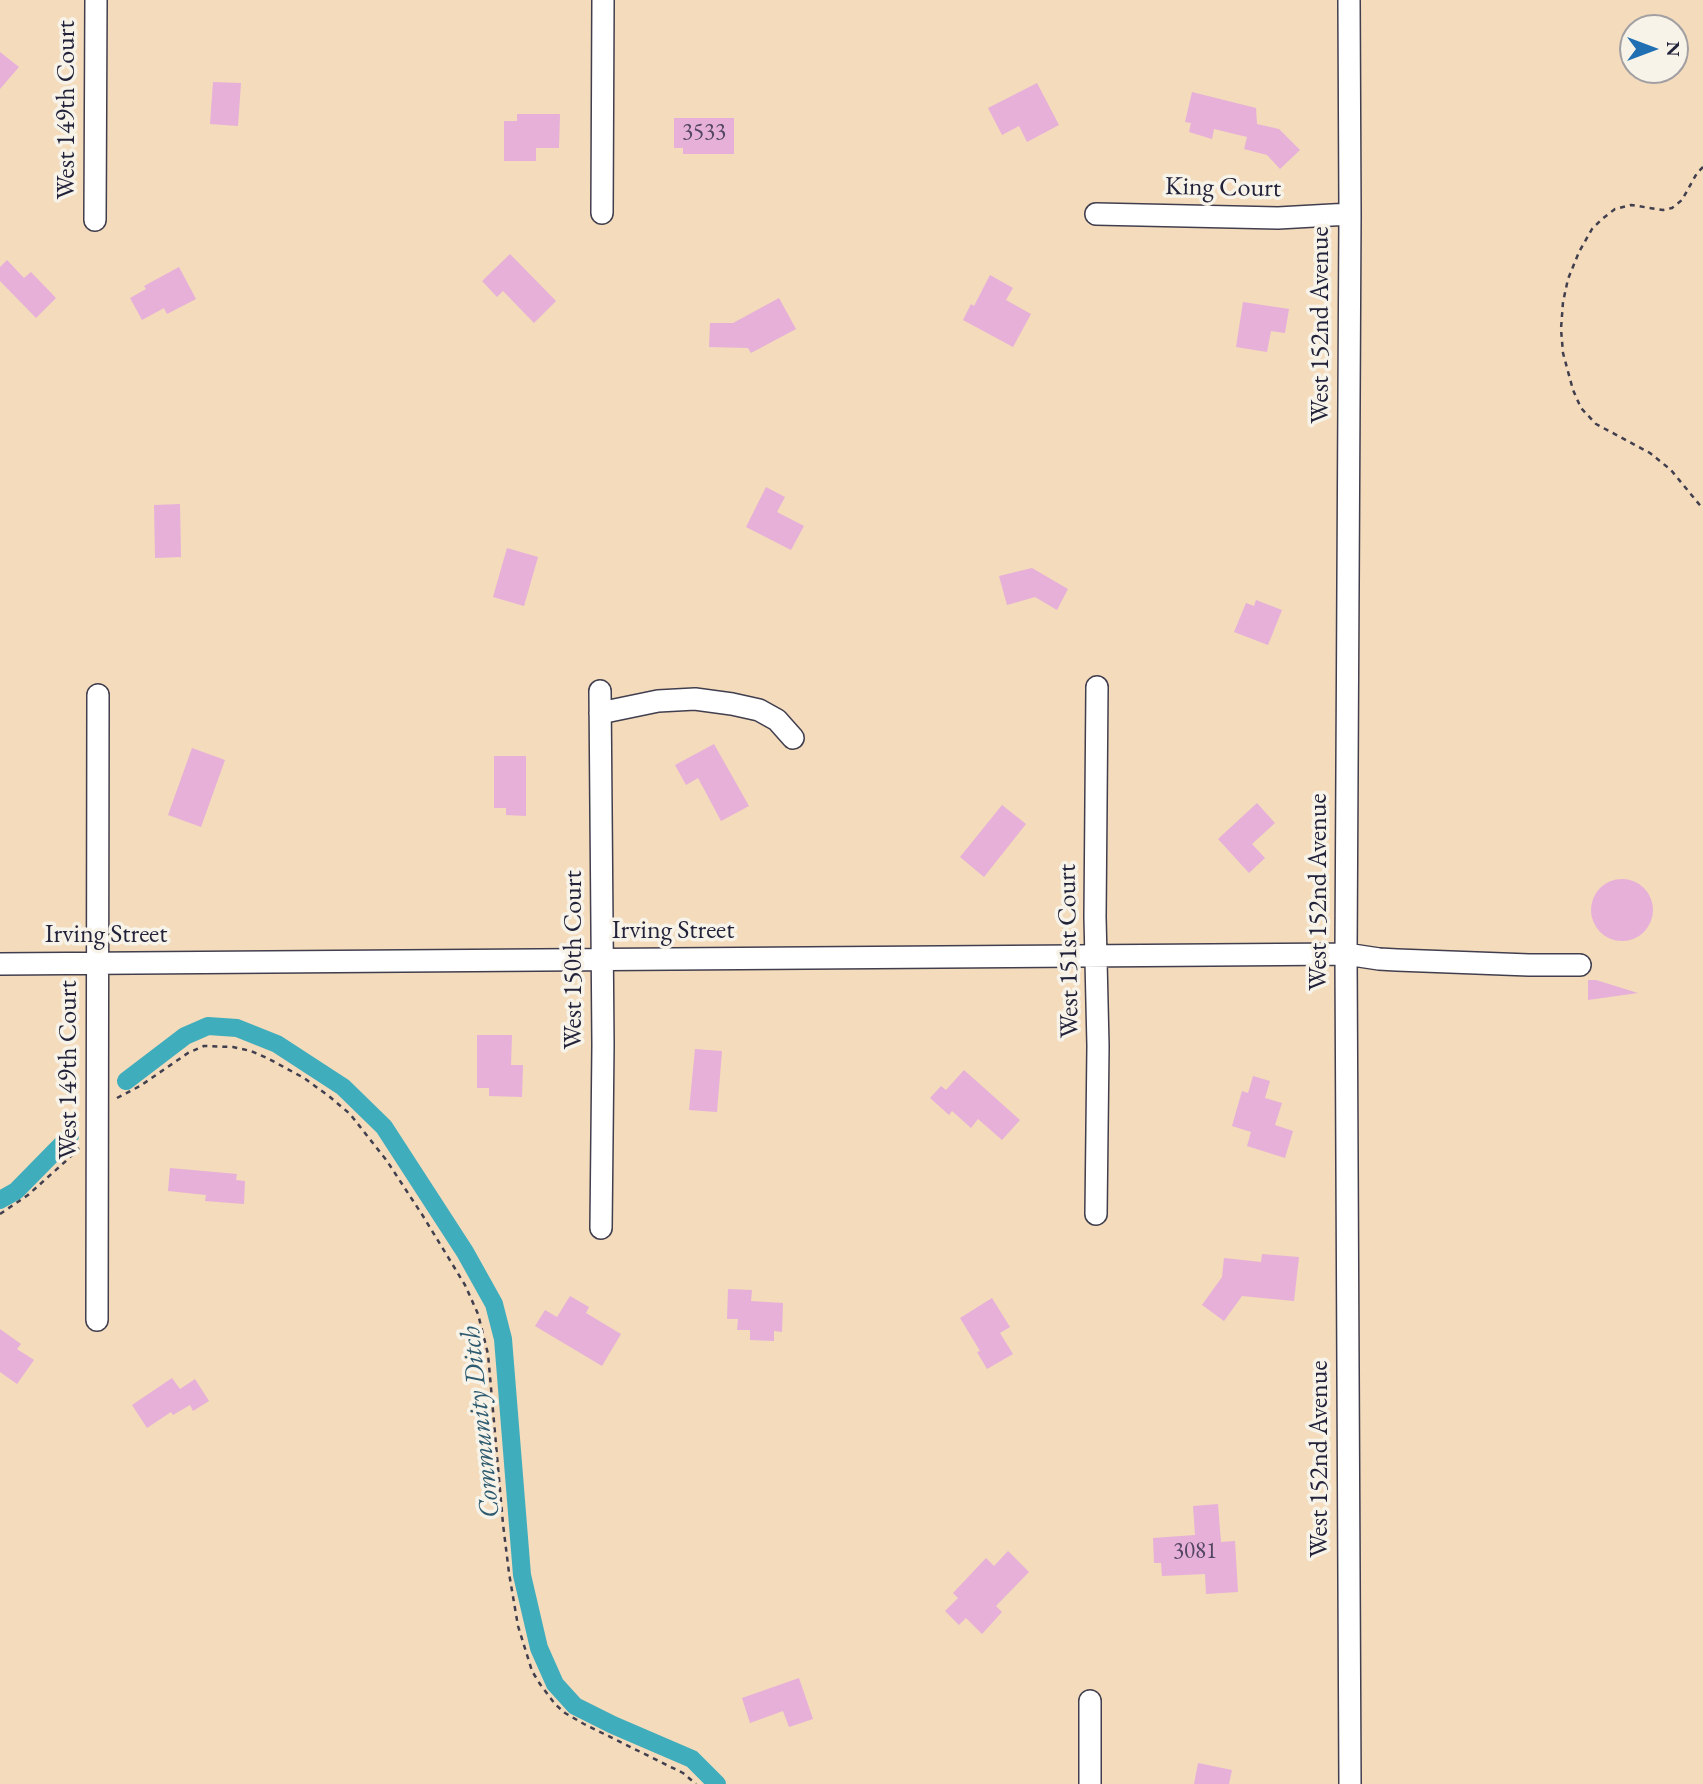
<!DOCTYPE html>
<style>
body{margin:0}
#map{position:relative;width:1703px;height:1784px;overflow:hidden;background:#f3dbbc;font-family:"EB Garamond",serif}
canvas{display:block}
.north{position:absolute;left:1619px;top:14px;width:70px;height:70px;box-sizing:border-box;background:#f7f3e8;border:2px solid #a29fa3;border-radius:50%;rotate:90deg;font-size:19px;font-weight:700;line-height:28px;text-align:center;color:#22223b}
.north::after{content:'';display:block;margin:auto;width:24px;height:32px;background:#1f6fb2;clip-path:polygon(50% 0,100% 100%,50% 72%,0 100%)}
</style>
<div id="map">
<canvas width="1703" height="1784"></canvas>
<div class="north">N</div>
</div>
<script>
const ctx = document.querySelector('canvas').getContext('2d');
ctx.lineJoin = 'round';
const shape = rows => new Path2D(rows.map(r => 'M' + r).join(''));
function stroke(path, color, width, dash) { ctx.strokeStyle = color; ctx.lineWidth = width; ctx.lineCap = dash ? 'butt' : 'round'; ctx.setLineDash(dash || []); ctx.stroke(path); }
function fillPath(path, color) { ctx.fillStyle = color; ctx.fill(path, 'evenodd'); }
function write(font, color, halo, rows, align = 'center') {
  ctx.font = font + ' "EB Garamond",serif'; ctx.lineWidth = 7; ctx.setLineDash([]); ctx.textBaseline = 'middle'; ctx.strokeStyle = halo; ctx.fillStyle = color; for (const [text, x, y, turn = 0] of rows) {
    ctx.save(); ctx.translate(x, y); ctx.rotate((+turn || 0) * Math.PI / 180); ctx.textAlign = isNaN(turn) ? turn : align; if (halo) ctx.strokeText(text, 0, 0); ctx.fillText(text, 0, 0); ctx.restore();
  }
}
stroke(shape([
 [126,1081,185,1036,208,1026,237,1028,277,1044,343,1087,384,1127,465,1252,494,1304,503,1339,522,1575,539,1648,555,1684,575,1706,613,1725,692,1759,717,1784],
 [0,1200,16,1191,70,1136]
]), '#40adbd', 18);
fillPath(shape([
 [0,52,19,67,0,89],
 [213,82,241,83,238,126,210,124],
 [1037,83,1059,125,1027,142,1019,126,1002,135,988,108],
 [1192,92,1256,108,1257,124,1279,129,1300,150,1280,169,1267,155,1244,149,1247,137,1214,129,1212,139,1189,132,1191,123,1185,122],
 [517,114,560,114,559,148,536,148,536,161,504,161,504,121,517,121],
 [674,118,734,118,734,154,683,154,683,148,674,148],
 [510,254,556,301,534,323,503,291,497,297,482,281],
 [7,260,24,278,31,272,56,298,36,318,0,281,0,267],
 [179,267,196,299,167,314,164,308,142,320,130,298,146,289,144,286],
 [990,275,1013,288,1006,300,1031,314,1013,347,963,320,971,304,974,306],
 [779,298,796,329,751,353,748,348,709,347,710,323,733,323],
 [1243,302,1289,309,1285,333,1271,331,1267,352,1236,347],
 [766,487,785,497,777,512,804,526,791,550,746,527],
 [180,504,181,557,155,558,154,505],
 [507,548,538,557,524,606,493,597],
 [1032,568,1068,589,1057,610,1035,597,1007,605,999,576],
 [1256,600,1282,610,1268,645,1234,632,1246,603,1254,606],
 [714,744,749,806,721,821,698,778,686,785,675,765],
 [192,748,225,760,201,827,168,815],
 [494,756,526,756,526,816,506,815,506,808,494,808],
 [1257,803,1275,823,1252,844,1265,858,1249,873,1218,839],
 [1002,805,1026,824,984,877,960,857],
 '1591 910a31 31 0 1 1 62 0a31 31 0 1 1-62 0Z',
 [1588,980,1596,980,1638,993,1588,1000],
 [477,1035,512,1035,511,1065,523,1065,522,1097,489,1096,489,1088,477,1088],
 [695,1049,722,1051,717,1112,689,1110],
 [964,1070,1020,1120,1002,1140,978,1119,971,1128,952,1111,949,1115,930,1098,941,1086,946,1090],
 [1253,1076,1270,1081,1265,1098,1282,1103,1275,1125,1293,1131,1285,1158,1247,1146,1251,1132,1232,1126,1242,1091,1248,1093],
 [170,1168,237,1174,236,1180,245,1181,244,1204,205,1201,206,1195,168,1191],
 [1262,1254,1299,1257,1294,1301,1242,1296,1224,1321,1202,1305,1222,1277,1224,1258,1261,1262],
 [728,1289,752,1290,751,1301,783,1303,782,1332,774,1331,774,1341,750,1340,750,1330,737,1330,738,1319,727,1319],
 [570,1296,589,1307,586,1313,621,1334,602,1366,535,1326,545,1310,557,1317],
 [992,1298,1010,1327,1000,1333,1013,1354,987,1369,977,1352,980,1351,960,1318],
 [0,1329,21,1344,17,1349,34,1360,17,1384,0,1372],
 [172,1378,180,1389,195,1379,209,1401,193,1411,190,1405,173,1415,171,1412,147,1428,132,1405],
 [1218,1504,1221,1542,1235,1541,1238,1592,1206,1594,1205,1574,1162,1576,1161,1563,1154,1563,1153,1538,1195,1535,1193,1506],
 [1008,1551,1029,1572,996,1606,1002,1612,982,1634,966,1618,959,1625,945,1611,958,1598,953,1593,986,1558,994,1566],
 [799,1678,813,1719,789,1727,783,1711,750,1723,742,1698],
 [1198,1763,1232,1770,1229,1784,1194,1784]
]), '#e6b0d9');
const minor = shape([
 [1349,0,1350,214,1346,954,1350,1784],
 [602,213,603,0],
 [1096,214,1278,218,1350,214],
 [95,220,96,0],
 [600,691,603,1045,601,1228],
 [600,713,658,701,695,699,732,704,759,710,777,720,793,738],
 [0,964,1346,954,1379,959,1397,960,1529,965,1580,965],
 [1096,1214,1098,1046,1095,917,1097,687],
 [97,1320,98,695],
 [1090,1784,1090,1701]
]);
stroke(minor, '#413e4e', 24);
stroke(shape([
 [1703,167,1697,173,1682,200,1672,208,1663,210,1631,205,1615,209,1602,219,1592,229,1579,252,1568,279,1563,302,1561,329,1563,353,1573,390,1581,408,1596,424,1650,453,1671,470,1703,509],
 [117,1098,140,1086,188,1053,204,1046,233,1047,251,1051,269,1059,304,1078,330,1097,350,1114,387,1161,423,1216,465,1285,478,1314,488,1354,503,1524,509,1573,518,1626,532,1671,540,1684,555,1704,565,1713,584,1724,683,1773,696,1784],
 [0,1214,28,1195,67,1160,79,1148]
]), '#413e4e', 2.5, [5, 5]);
stroke(minor, '#fff', 21);
write('23px', '#534662', null, [
 ["3533",704,133],
 ["3081",1195,1552]
]);
write('26px', '#22223b', '#f7f3e8', [
 ["West 149th Court",67,110,-90],
 ["King Court",1223,188,1],
 ["West 152nd Avenue",1321,325,-90],
 ["West 152nd Avenue",1319,892,-90],
 ["Irving Street",673,931],
 ["Irving Street",106,935],
 ["West 151st Court",1069,951,-91],
 ["West 150th Court",574,960,-90],
 ["West 149th Court",69,1070,-90],
 ["West 152nd Avenue",1320,1459,-90]
]);
write('italic 28px', '#2e5a6f', '#f7f3e8', [
 ["Community Ditch",481,1422,-96]
]);
</script>
